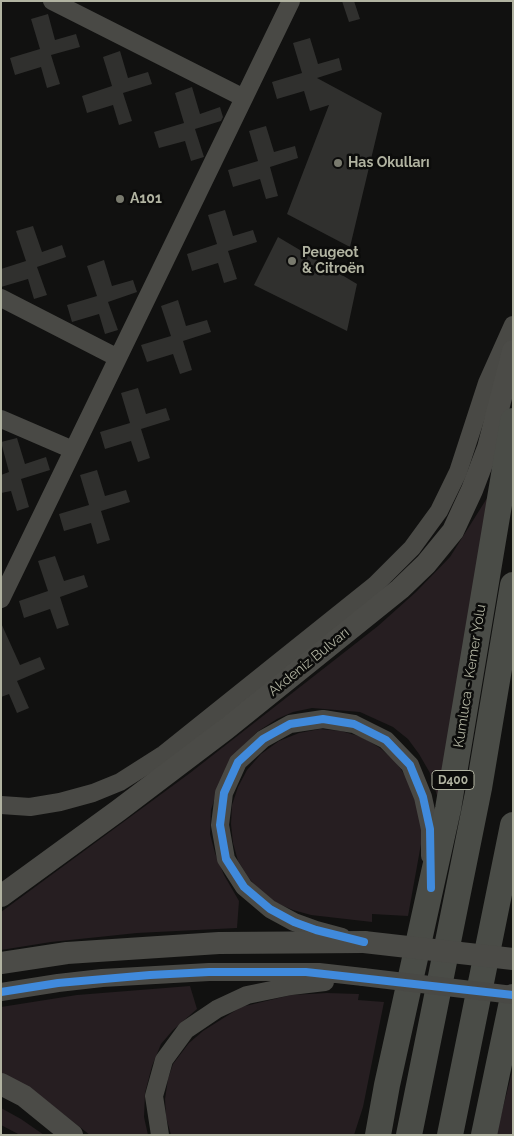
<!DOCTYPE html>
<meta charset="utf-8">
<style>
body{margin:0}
#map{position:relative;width:514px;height:1136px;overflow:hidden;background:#111110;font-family:Raleway,sans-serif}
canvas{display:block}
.frame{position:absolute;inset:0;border:2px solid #b1b3a1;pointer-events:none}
</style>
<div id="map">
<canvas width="514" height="1136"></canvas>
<div class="frame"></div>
</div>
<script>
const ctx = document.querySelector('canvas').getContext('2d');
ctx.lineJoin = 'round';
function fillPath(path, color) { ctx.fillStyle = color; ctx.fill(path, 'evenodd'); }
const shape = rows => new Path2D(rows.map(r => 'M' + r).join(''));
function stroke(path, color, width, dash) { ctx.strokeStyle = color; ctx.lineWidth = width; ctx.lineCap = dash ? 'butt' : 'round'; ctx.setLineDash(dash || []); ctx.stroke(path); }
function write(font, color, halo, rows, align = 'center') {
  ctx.font = font + ' Raleway,sans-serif'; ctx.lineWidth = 5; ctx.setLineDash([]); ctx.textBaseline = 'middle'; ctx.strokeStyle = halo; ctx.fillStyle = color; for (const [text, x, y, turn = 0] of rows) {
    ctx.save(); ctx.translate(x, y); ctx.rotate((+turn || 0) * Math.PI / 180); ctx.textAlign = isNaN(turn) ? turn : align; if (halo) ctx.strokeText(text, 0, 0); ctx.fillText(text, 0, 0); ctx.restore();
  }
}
fillPath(shape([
 [489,495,439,802,430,773,419,754,408,739,393,727,360,712,312,708,293,712,277,719,257,732,237,752,218,788,211,810,210,834,215,853,224,875,239,901,237,928,137,933,51,942,1,950,1,912,190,773,378,626,416,592,450,557],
 [320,729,341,731,362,737,380,748,396,762,408,780,416,800,423,833,408,916,372,914,372,922,311,915,293,910,276,903,260,891,248,877,238,861,233,843,231,824,232,805,238,787,247,770,261,754,279,741,299,733],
 [190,986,197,1009,173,1030,161,1044,152,1066,145,1093,144,1117,148,1135,90,1135,31,1089,1,1073,1,1007,77,995],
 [327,993,359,994,358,1000,384,1002,363,1107,354,1135,171,1135,166,1117,165,1099,168,1079,173,1064,189,1043,203,1031,241,1007,291,995],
 [513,1068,513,1135,496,1135],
 [1,1108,21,1119,44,1135,20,1135,1,1125]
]), '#261e21');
fillPath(shape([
 [342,1,354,1,360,19,349,22],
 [48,14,55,40,76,34,80,47,51,55,60,84,47,88,41,67,15,75,10,58,40,49,31,19],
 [310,38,318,64,339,58,342,70,317,78,382,113,350,247,287,214,329,105,310,111,304,91,277,99,272,82,302,73,293,43],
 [120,51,128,78,148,72,152,84,123,93,132,121,119,125,113,105,87,113,82,96,112,86,103,57],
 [192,87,200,114,220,107,223,117,221,121,195,129,204,157,191,161,185,141,159,148,154,132,184,123,175,93],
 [266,126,274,152,295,146,298,158,270,167,278,196,266,199,260,179,233,187,228,170,258,161,249,131],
 [225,210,233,236,253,230,257,242,228,251,237,279,224,283,218,263,192,271,187,254,217,244,208,215],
 [33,226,42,252,62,245,66,257,37,267,47,295,34,299,28,279,1,287,1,269,26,261,16,231],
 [278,237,357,284,347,331,254,285],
 [104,260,112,286,133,280,137,292,108,302,118,330,105,334,99,314,72,322,67,305,97,296,87,266],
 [178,300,186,326,207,320,211,332,183,341,192,370,180,374,173,354,147,362,141,345,171,336,161,306],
 [138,388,146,414,166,408,170,420,141,429,150,458,138,462,131,441,105,449,100,432,130,423,121,393],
 [17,438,25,464,46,457,50,470,21,479,29,507,17,511,11,491,1,493,1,475,9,472,1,442],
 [97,470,105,496,126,490,130,502,101,511,110,540,97,544,91,523,64,531,59,514,89,505,80,475],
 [55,556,64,581,84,575,88,587,60,597,69,625,57,629,50,609,24,618,19,601,48,591,38,561],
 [1,623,20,665,40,657,45,669,17,681,29,708,17,713,9,694,1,697]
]), '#30302e');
stroke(shape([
 [52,1,244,98],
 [1,298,118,358],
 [1,419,73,450],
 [1,599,291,1],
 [1,805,30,807,60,802,93,793,120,782,164,754,375,585,412,548,439,511,458,472,487,383,513,325],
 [342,937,316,930,294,922,270,909,244,887,226,859,220,825,224,793,238,762,263,739,290,724,323,719,354,724,386,740,410,765,423,797,430,829,430,856],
 [1,992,58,983,102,978,209,972,319,972,363,977],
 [160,1135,154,1096,164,1060,186,1030,217,1009,247,995,291,986,325,982]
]), '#494945', 18);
stroke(shape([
 [1,896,119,810,226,729,400,589,426,564,453,531,472,490,488,448,513,351],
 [1,963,67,953,219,943,364,942],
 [1,1084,24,1096,72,1135]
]), '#4b4b47', 22);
stroke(shape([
 [378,1135,387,1085,448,809,513,421],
 [409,1135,479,788,513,585],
 [450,1135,513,825],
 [484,1135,513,997]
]), '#4a4c47', 26);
stroke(shape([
 [363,977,513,995]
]), '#494945', 18);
stroke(shape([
 [364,942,513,959]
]), '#4b4b47', 22);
stroke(shape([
 [364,942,316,930,294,922,270,909,244,887,226,859,220,825,224,793,238,762,263,739,290,724,323,719,354,724,386,740,410,765,423,797,430,829,431,888],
 [1,992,58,983,150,975,209,972,306,972,513,995]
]), '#408adc', 8);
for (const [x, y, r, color] of [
 [338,163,5,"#797a6e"],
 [120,199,5,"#797a6e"],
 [292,261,5,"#797a6e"]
]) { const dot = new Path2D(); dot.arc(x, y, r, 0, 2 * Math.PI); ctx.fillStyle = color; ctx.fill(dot); stroke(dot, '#0c0c0b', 2); }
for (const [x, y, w] of [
 [453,780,42]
]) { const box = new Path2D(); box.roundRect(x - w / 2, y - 9.5, w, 19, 4); ctx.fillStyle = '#0c0c0b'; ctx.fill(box); stroke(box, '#b1b3a1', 1); }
write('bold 12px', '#b1b3a1', null, [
 ["D400",453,780]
]);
write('bold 14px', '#b1b3a1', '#0c0c0b', [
 ["Has Okulları",348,163],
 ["A101",130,199],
 ["Peugeot",302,253],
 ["& Citroën",302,269]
], 'left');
write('14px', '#b1b3a1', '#0c0c0b', [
 ["Akdeniz Bulvarı",309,662,-39],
 ["Kumluca - Kemer Yolu",470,676,-81]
]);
</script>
